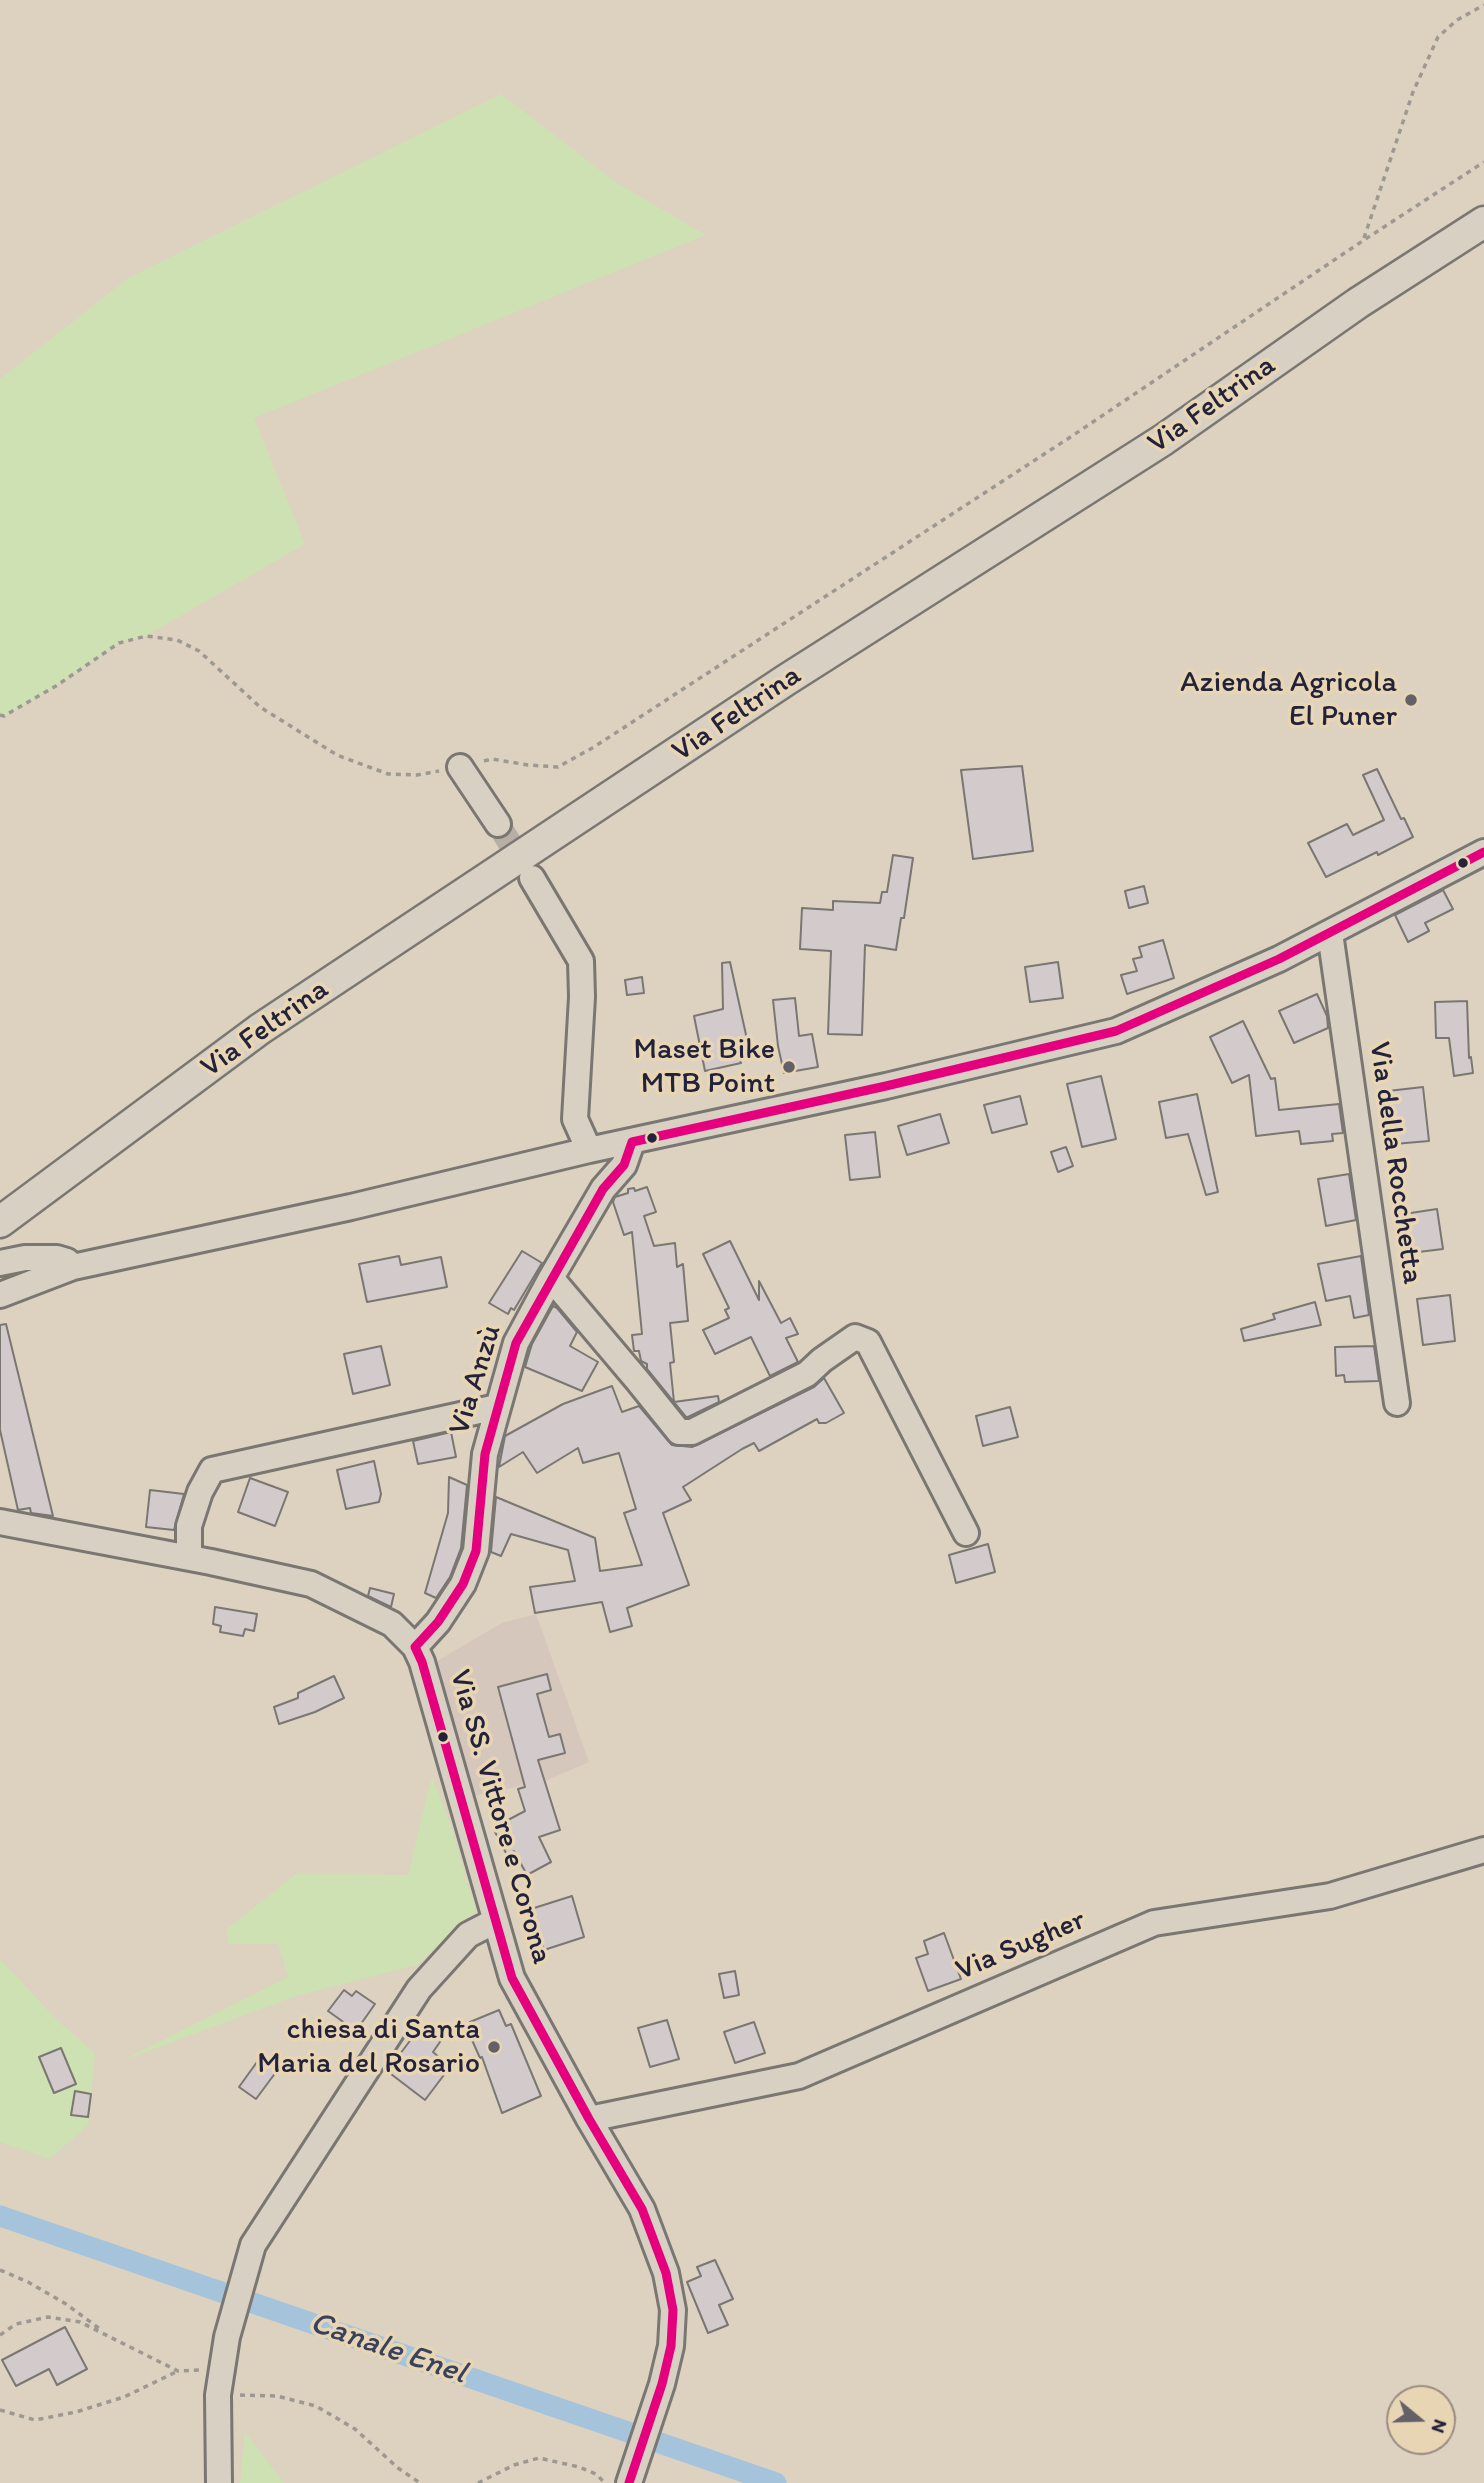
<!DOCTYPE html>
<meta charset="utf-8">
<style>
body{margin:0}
#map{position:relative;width:1484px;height:2483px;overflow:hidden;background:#dcd2bf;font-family:Itim,sans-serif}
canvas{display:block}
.north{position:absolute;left:1386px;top:2385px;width:70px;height:70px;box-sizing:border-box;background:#e8d5b3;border:2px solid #998d83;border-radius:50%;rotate:109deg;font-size:19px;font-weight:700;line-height:28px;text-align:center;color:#22223b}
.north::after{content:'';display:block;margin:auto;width:24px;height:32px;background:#636069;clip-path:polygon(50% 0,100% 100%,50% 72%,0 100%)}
</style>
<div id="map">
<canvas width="1484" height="2483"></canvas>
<div class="north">N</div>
</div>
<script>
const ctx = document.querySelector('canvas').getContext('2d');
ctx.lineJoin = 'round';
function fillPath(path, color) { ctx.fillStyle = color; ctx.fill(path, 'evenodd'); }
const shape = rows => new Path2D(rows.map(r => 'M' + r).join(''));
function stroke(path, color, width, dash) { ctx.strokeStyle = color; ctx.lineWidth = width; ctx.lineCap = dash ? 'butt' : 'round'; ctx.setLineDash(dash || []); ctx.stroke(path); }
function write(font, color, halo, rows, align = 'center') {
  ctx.font = font + ' Itim,sans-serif'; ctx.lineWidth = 7; ctx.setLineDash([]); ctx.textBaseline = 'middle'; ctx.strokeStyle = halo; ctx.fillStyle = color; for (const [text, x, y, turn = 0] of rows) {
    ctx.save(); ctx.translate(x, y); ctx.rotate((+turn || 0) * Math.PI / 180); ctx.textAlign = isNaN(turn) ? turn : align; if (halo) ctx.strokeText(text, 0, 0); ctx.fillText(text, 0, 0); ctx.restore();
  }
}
fillPath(shape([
 [536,1614,589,1762,547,1780,470,1797,427,1667,502,1623]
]), '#d6c7bc');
fillPath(shape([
 [501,94,617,183,706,235,254,418,305,544,146,636,119,643,56,686,4,716,0,715,0,379,128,278],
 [432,1776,450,1823,476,1911,417,1965,296,1996,119,2062,288,1977,278,1944,228,1944,227,1929,296,1874,408,1875],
 [0,1959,57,2020,95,2053,88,2125,50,2159,0,2142],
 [245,2432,284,2483,240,2483]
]), '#cde1b3');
stroke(shape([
 [0,2216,776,2483]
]), '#a5c4dc', 21);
const building = shape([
 [1022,766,1033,851,973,859,961,770,1022,766],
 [1377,769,1401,819,1404,818,1413,837,1378,855,1377,852,1326,877,1308,843,1347,824,1353,835,1384,820,1363,775,1377,769],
 [893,855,913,858,904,918,901,918,896,950,865,945,862,1035,828,1034,831,951,800,949,802,908,833,910,833,901,880,903,882,892,887,892,893,855],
 [1144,886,1148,903,1129,908,1125,891,1144,886],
 [1443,890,1453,909,1425,923,1429,931,1408,942,1395,915,1443,890],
 [1163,940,1174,978,1127,994,1121,975,1137,971,1133,959,1142,957,1139,947,1163,940],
 [730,962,750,1053,739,1055,741,1063,705,1071,694,1016,723,1009,722,963,730,962],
 [1058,962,1063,998,1030,1002,1025,967,1058,962],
 [642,977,644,993,627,995,625,980,642,977],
 [1317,994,1327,1016,1328,1028,1294,1043,1279,1011,1317,994],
 [795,998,799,1036,812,1034,818,1067,784,1073,778,1046,773,1000,795,998],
 [1467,1001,1469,1058,1471,1057,1473,1073,1454,1076,1449,1038,1436,1038,1435,1002,1467,1001],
 [1243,1021,1271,1079,1275,1078,1279,1110,1339,1104,1343,1133,1332,1134,1333,1141,1301,1144,1299,1131,1256,1136,1249,1075,1232,1083,1210,1037,1243,1021],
 [1101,1076,1116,1139,1082,1147,1067,1084,1101,1076],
 [1423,1087,1429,1141,1394,1144,1388,1091,1423,1087],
 [1197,1094,1218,1192,1206,1195,1188,1134,1166,1138,1159,1102,1197,1094],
 [1020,1096,1027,1124,992,1133,984,1105,1020,1096],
 [940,1114,949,1143,907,1155,898,1126,940,1114],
 [875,1132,880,1177,850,1180,845,1135,875,1132],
 [1066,1147,1073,1166,1058,1172,1051,1152,1066,1147],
 [1349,1174,1356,1220,1326,1226,1318,1179,1349,1174],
 [647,1187,656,1212,644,1216,654,1246,675,1243,677,1267,683,1264,688,1321,670,1323,674,1362,670,1363,674,1402,718,1396,719,1402,688,1417,686,1417,647,1369,647,1364,641,1361,639,1351,634,1351,632,1335,642,1334,632,1232,624,1235,613,1202,615,1197,628,1193,628,1189,634,1188,635,1191,647,1187],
 [1437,1209,1443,1249,1410,1253,1404,1214,1437,1209],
 [730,1241,759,1300,759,1281,781,1323,790,1318,798,1334,786,1338,798,1362,770,1376,751,1337,715,1354,703,1330,729,1318,725,1310,729,1308,703,1254,730,1241],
 [522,1251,542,1263,514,1310,511,1308,508,1314,489,1303,522,1251],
 [399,1256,401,1265,441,1257,447,1287,367,1302,359,1264,399,1256],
 [1361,1256,1369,1315,1354,1318,1350,1296,1326,1301,1318,1264,1361,1256],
 [1450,1295,1455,1341,1423,1345,1417,1299,1450,1295],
 [1315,1302,1321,1325,1244,1341,1241,1329,1275,1319,1273,1314,1315,1302],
 [553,1306,557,1308,577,1332,570,1346,598,1362,582,1391,525,1367,532,1344,553,1306],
 [6,1324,53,1516,31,1513,30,1508,18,1510,0,1430,0,1325,6,1324],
 [381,1346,390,1385,353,1394,344,1354,381,1346],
 [1374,1346,1379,1381,1345,1382,1344,1375,1336,1376,1335,1347,1374,1346],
 [824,1378,844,1413,826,1423,819,1423,817,1419,759,1451,754,1443,742,1449,683,1487,691,1500,663,1513,689,1585,627,1608,632,1626,610,1632,602,1602,535,1613,530,1587,575,1581,568,1550,511,1534,501,1556,491,1552,496,1497,595,1538,600,1571,642,1565,624,1513,636,1509,619,1453,583,1463,578,1448,537,1473,523,1452,499,1467,505,1436,563,1404,612,1386,622,1412,639,1406,672,1445,692,1447,814,1387,824,1378],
 [1010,1407,1018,1437,983,1446,976,1416,1010,1407],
 [451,1432,456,1457,418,1464,413,1441,451,1432],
 [374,1461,381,1494,379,1502,346,1509,337,1470,374,1461],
 [449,1477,467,1485,461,1548,450,1577,436,1598,425,1593,448,1513,449,1477],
 [250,1478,288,1492,275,1526,238,1512,250,1478],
 [150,1490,184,1494,174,1530,146,1527,150,1490],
 [988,1544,995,1572,956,1583,949,1555,988,1544],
 [370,1588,394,1594,391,1607,368,1596,370,1588],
 [215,1607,257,1614,254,1631,245,1629,243,1636,220,1632,221,1626,213,1624,215,1607],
 [547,1674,551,1690,537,1694,549,1737,560,1734,565,1753,538,1760,560,1830,539,1837,551,1862,527,1875,514,1851,507,1855,493,1828,525,1811,518,1789,525,1787,498,1687,547,1674],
 [334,1676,344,1698,315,1712,279,1724,274,1707,298,1698,298,1693,334,1676],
 [572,1896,584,1937,544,1950,531,1909,572,1896],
 [944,1933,961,1979,928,1991,916,1958,928,1954,924,1941,944,1933],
 [735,1971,739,1995,724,1998,719,1974,735,1971],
 [344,1990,352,1996,356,1991,375,2004,356,2031,328,2011,344,1990],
 [499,2010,506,2026,511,2024,541,2096,502,2113,482,2057,480,2058,472,2040,477,2038,470,2022,499,2010],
 [667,2020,679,2059,650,2067,638,2028,667,2020],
 [754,2022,765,2053,735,2063,724,2032,754,2022],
 [422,2025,442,2039,433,2052,450,2067,425,2100,387,2071,422,2025],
 [61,2048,76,2084,54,2093,39,2057,61,2048],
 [262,2055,279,2068,256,2099,239,2087,262,2055],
 [75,2091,91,2094,88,2117,71,2115,75,2091],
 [715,2260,733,2299,719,2305,728,2325,708,2333,687,2282,701,2276,697,2267,715,2260],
 [65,2327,87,2369,57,2385,49,2369,16,2386,2,2360,65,2327]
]);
fillPath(building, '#d3cacb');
stroke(building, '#7a7672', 2);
stroke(shape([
 [498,824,529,874]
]), '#b7afa5', 24, [24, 12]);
const minor = shape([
 [460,767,498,824],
 [532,878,581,961,582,997,575,1119,589,1150],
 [1330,933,1397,1403],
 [0,1263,25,1258,57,1258,67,1261,73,1267],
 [551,1278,638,1381,679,1432,692,1432,807,1374,822,1360,855,1337,868,1342,966,1533],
 [0,1295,73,1267,351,1207,589,1150,886,1086,1116,1031,1279,959,1484,852],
 [0,1522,211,1562,311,1584,392,1624,415,1647,422,1662,512,1978,589,2119,642,2209,666,2273,673,2310,671,2346,662,2384,629,2483],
 [189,1557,189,1526,200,1492,212,1470,497,1407],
 [415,1647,438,1622,463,1584,476,1551,485,1454,516,1343,551,1278,603,1189,624,1165,632,1142],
 [589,2119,799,2076,1154,1923,1330,1896,1484,1850],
 [219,2483,218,2395,227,2337,253,2245,419,1989,468,1935,495,1921]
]);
const major = shape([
 [0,1222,260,1029,786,680,1163,440,1358,303,1484,222]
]);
stroke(minor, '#7a7672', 30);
stroke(major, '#7a7672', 35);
stroke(shape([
 [1364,238,1413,92,1438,37,1457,20,1484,5],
 [0,715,4,716,56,686,119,643,146,636,177,640,199,651,260,707,337,755,388,774,417,775,439,771],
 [484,761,492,759,528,765,558,767,594,747,1072,436,1364,240,1484,162],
 [0,2270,28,2282,66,2304,100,2329],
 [0,2335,16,2324,48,2317,80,2322,178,2371,199,2370],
 [240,2395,277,2396,316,2406,355,2429,398,2468,420,2483],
 [0,2410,35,2420,76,2412,124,2397,178,2371],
 [478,2483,514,2465,539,2458,579,2467,596,2474,605,2483]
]), '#9d9892', 3.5, [5, 5]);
stroke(minor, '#d8d0c3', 24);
stroke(major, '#d8d0c3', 30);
stroke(shape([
 [632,1142,886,1086,1116,1031,1279,959,1484,852],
 [415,1647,422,1662,512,1978,589,2119,642,2209,666,2273,673,2310,671,2346,662,2384,629,2483],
 [415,1647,438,1622,463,1584,476,1551,485,1454,516,1343,603,1189,624,1165,632,1142]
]), '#e5007d', 9);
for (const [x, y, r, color] of [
 [1411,700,7,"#636069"],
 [1463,863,6,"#22223b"],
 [789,1067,7,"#636069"],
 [652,1138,6,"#22223b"],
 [443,1737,6,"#22223b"],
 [494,2047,7,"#636069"]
]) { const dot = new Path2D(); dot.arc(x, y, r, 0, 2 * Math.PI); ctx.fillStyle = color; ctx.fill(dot); stroke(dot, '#e8d5b3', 2.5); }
write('30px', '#22223b', '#e8d5b3', [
 ["Via Feltrina",1212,405,-35],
 ["Via Feltrina",737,714,-34],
 ["Via Feltrina",265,1029,-35],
 ["Via della Rocchetta",1395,1163,82],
 ["Via Anzù",476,1380,-73],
 ["Via SS. Vittore e Corona",500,1817,74],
 ["Via Sugher",1021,1946,-23]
]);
write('30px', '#22223b', '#e8d5b3', [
 ["Azienda Agricola",1397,683],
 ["El Puner",1397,717],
 ["Maset Bike",775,1050],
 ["MTB Point",775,1084],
 ["chiesa di Santa",480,2030],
 ["Maria del Rosario",480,2064]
], 'right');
write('italic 32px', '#38415e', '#e8d5b3', [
 ["Canale Enel",388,2349,19]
]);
</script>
